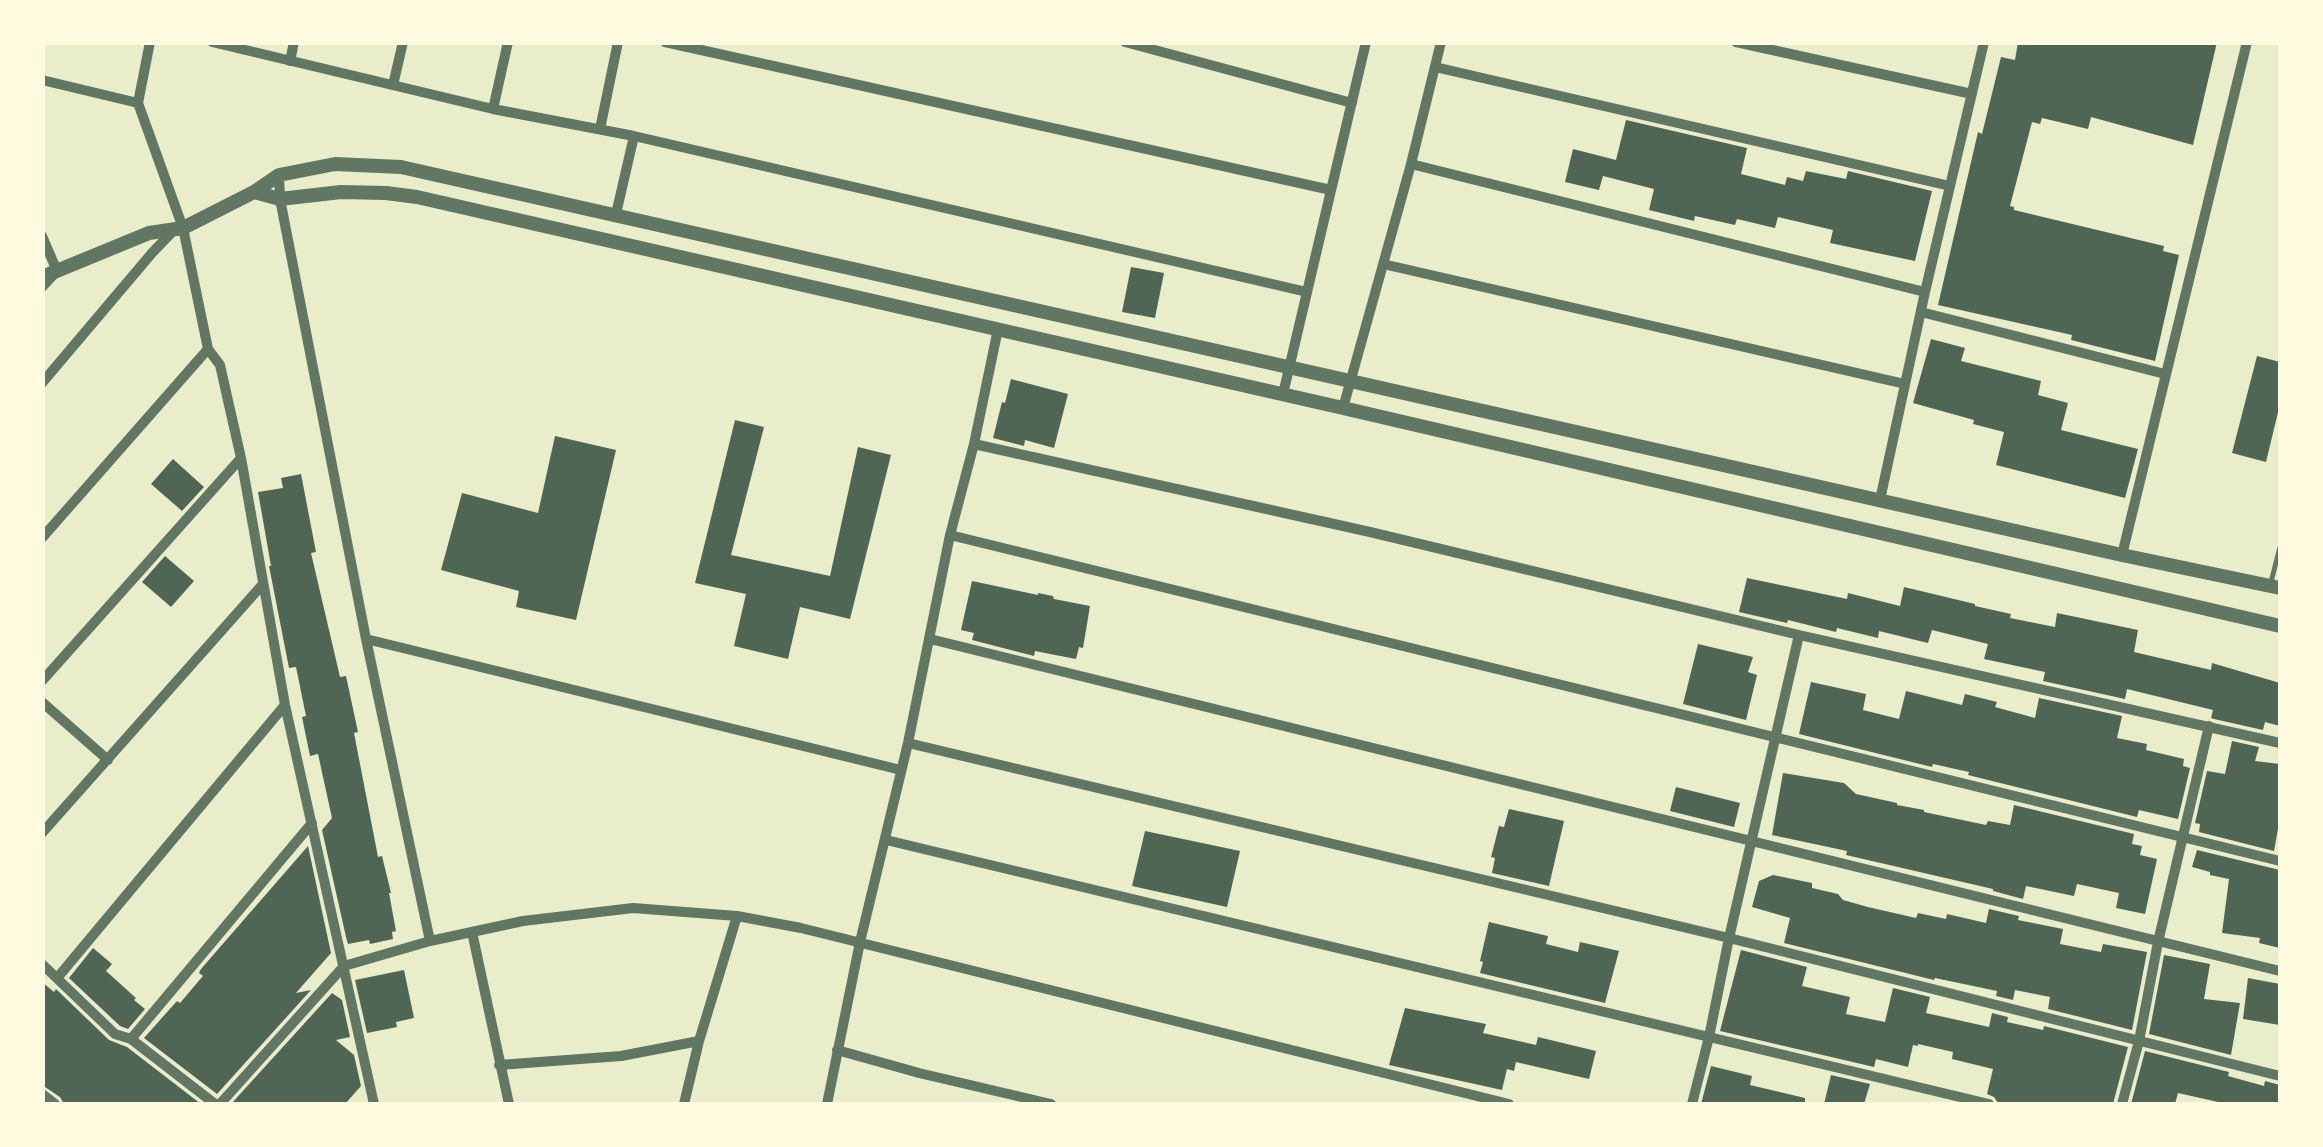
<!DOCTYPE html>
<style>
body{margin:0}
#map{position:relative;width:2323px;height:1147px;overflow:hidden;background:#e9edc9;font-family:Montserrat,sans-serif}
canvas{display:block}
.frame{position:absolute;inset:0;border:45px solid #fefae0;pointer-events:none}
</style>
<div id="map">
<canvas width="2323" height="1147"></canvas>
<div class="frame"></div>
</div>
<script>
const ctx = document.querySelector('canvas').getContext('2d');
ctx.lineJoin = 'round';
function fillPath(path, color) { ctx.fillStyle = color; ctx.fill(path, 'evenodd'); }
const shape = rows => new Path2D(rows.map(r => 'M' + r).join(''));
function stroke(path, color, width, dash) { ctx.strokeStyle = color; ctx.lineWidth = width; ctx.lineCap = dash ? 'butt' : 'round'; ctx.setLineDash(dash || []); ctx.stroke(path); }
fillPath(shape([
 [2018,42,2217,42,2193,145,2091,117,2088,129,2042,118,2040,124,2032,122,2010,206,2014,207,2014,210,2164,246,2163,251,2179,255,2155,361,2071,340,2072,335,1938,305,1978,132,1982,134,2001,57,2015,60],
 [1626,120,1747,148,1741,174,1785,185,1787,177,1803,181,1806,171,1846,179,1848,171,1932,191,1915,261,1830,243,1833,230,1778,217,1775,228,1737,219,1735,225,1695,216,1694,221,1649,210,1654,189,1603,176,1599,190,1565,182,1573,149,1616,160],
 [1131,267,1164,273,1155,318,1122,312],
 [1931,339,1965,348,1961,361,2041,381,2038,395,2068,403,2061,430,2138,449,2125,498,1996,465,2004,432,1973,424,1974,420,1913,403],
 [2257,356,2280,362,2280,404,2266,462,2232,453],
 [1011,379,1068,394,1054,448,1025,440,1024,446,993,438,1002,402,1005,403],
 [735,420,764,427,731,555,830,576,858,447,891,455,850,619,800,607,788,659,734,646,746,594,695,583],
 [555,436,616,450,576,620,516,607,519,591,441,570,462,493,538,513],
 [173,459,204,487,182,511,151,484],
 [301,474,316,552,311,553,340,677,346,676,358,732,354,733,378,857,382,856,391,893,389,893,396,931,392,932,393,939,370,944,369,940,348,944,346,937,322,830,332,818,318,754,310,756,302,717,306,716,296,667,289,668,269,566,271,566,258,492,283,488,281,478],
 [165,556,194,581,171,607,142,582],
 [1747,578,1847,599,1848,593,1900,606,1904,587,1975,604,1975,606,2011,614,2010,618,2055,627,2057,613,2138,630,2134,652,2211,670,2212,663,2280,683,2280,726,2265,722,2263,730,2214,719,2211,718,2213,710,2127,689,2125,699,2043,681,2045,672,1984,659,1988,644,1932,630,1928,643,1879,631,1878,638,1837,628,1836,632,1788,620,1787,623,1739,612],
 [972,581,1038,595,1038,593,1053,596,1054,599,1090,606,1083,648,1079,647,1076,659,1035,651,1034,656,972,640,974,633,961,630],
 [1698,644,1753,657,1748,672,1757,675,1746,720,1683,704],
 [1811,682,1866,694,1863,710,1899,719,1906,691,1962,705,1965,694,1997,702,1995,707,2035,718,2039,698,2122,716,2117,738,2147,744,2146,750,2184,759,2183,766,2190,768,2178,819,2139,810,2137,817,1968,775,1969,772,1933,764,1932,767,1799,734],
 [2232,741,2259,747,2255,761,2280,764,2280,818,2274,851,2199,832,2200,824,2195,823,2207,771,2225,774],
 [1783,773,1844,783,1856,794,1897,803,1897,805,1924,810,1924,812,1986,825,1988,821,2010,825,2014,805,2134,834,2132,844,2142,846,2140,855,2157,859,2145,914,2116,908,2119,893,2077,884,2074,896,2026,886,2023,899,1993,891,1993,889,1846,855,1847,851,1772,835],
 [1676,787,1740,803,1734,827,1670,811],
 [1509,809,1564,821,1549,886,1492,873,1495,858,1491,857,1499,826,1504,827],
 [1145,831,1240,851,1227,907,1132,886],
 [308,846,331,953,296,993,311,990,217,1094,144,1038,177,1001,180,1003,203,976,199,973,201,969],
 [2197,850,2280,870,2280,948,2259,943,2260,938,2222,933,2229,879,2210,875,2210,872,2192,867],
 [1773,875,1812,883,1812,888,1838,894,1843,900,1868,907,1916,918,1918,913,1946,919,1947,914,1986,923,1989,909,2019,916,2018,920,2063,929,2060,944,2101,952,2103,944,2147,952,2132,1030,2048,1009,2050,997,2015,990,2013,1000,1996,996,1997,991,1935,978,1934,980,1784,943,1790,918,1752,907,1759,881],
 [1489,922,1548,936,1546,944,1578,952,1580,942,1619,951,1605,1003,1480,973,1483,962,1480,961],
 [93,948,112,964,106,971,136,998,134,1000,145,1009,128,1029,120,1026,69,978],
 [1741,950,1807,967,1802,986,1850,997,1846,1014,1885,1022,1893,988,1930,997,1926,1013,1989,1027,1992,1013,2008,1017,2007,1022,2043,1030,2044,1026,2128,1047,2113,1104,1998,1103,1994,1097,1987,1094,1993,1069,1952,1059,1953,1052,1918,1044,1918,1046,1913,1045,1908,1067,1876,1059,1874,1067,1720,1031],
 [2164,955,2210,964,2204,999,2240,1003,2231,1055,2149,1034],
 [404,970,414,1018,396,1022,397,1027,367,1033,355,980],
 [2248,978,2280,984,2280,1025,2243,1019],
 [42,982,54,992,56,989,109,1040,127,1047,201,1104,64,1104,60,1097,42,1085],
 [332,993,342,1000,350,1037,336,1040,354,1055,361,1086,345,1104,231,1104],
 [1405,1008,1486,1024,1483,1033,1514,1040,1536,1045,1538,1037,1596,1051,1589,1079,1516,1062,1514,1071,1507,1069,1502,1090,1389,1065],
 [2145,1051,2229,1072,2228,1076,2264,1086,2265,1081,2280,1085,2280,1104,2227,1104,2178,1093,2175,1104,2131,1104],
 [1711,1066,1752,1076,1750,1085,1805,1098,1805,1104,1701,1104],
 [1831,1075,1870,1084,1864,1104,1824,1104]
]), '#4f6655');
stroke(shape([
 [2271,582,2280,547]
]), '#617663', 5);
stroke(shape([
 [212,42,493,109,634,136,1307,292],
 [665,42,1331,190],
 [1125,42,1352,103],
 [1736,42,1972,94],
 [290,61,294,42],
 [1435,67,1950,186],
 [42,80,138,103,183,228,208,349,220,365,241,458,285,705,374,1104],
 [393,85,403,42],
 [138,103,150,42],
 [493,109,508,42],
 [600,129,618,42],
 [1411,164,1925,292],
 [279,175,280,199,366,639,430,941],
 [616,214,634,136],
 [42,236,57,271,42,287],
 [1383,264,1905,384],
 [1921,312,2165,374],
 [42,383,152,253,176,228],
 [1283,394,1366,42],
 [1343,408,1411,164,1441,42],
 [974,444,1370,532,1799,635,2280,743],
 [1880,500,1925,292,1984,42],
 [950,535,2280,861],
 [42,538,208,349],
 [2122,555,2247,42],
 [366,639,901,770],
 [930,639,2280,971],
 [42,681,241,458],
 [42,702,108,760],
 [908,743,1729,938,2280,1076],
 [42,833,263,584],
 [886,840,1989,1104],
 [472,932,509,1104],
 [42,964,115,1034,131,1039,215,1104],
 [58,977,285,705],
 [131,1039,312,823],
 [837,1050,919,1073,1051,1104],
 [499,1065,621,1056,699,1041],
 [42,1094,55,1104],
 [220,1104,344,966,430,941,523,921,633,908,737,916,801,928,1509,1104],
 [684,1104,699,1041,737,916],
 [827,1104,860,942,908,743,950,535,974,444,998,329],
 [1692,1104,1709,1037,1729,938,1799,635],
 [2122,1104,2139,1041,2158,942,2209,726]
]), '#617663', 10);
stroke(shape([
 [254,192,280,199,341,192,386,193,417,197,1343,408,2280,626],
 [42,277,149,233,183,228,254,192,279,175,335,164,401,167,2122,555,2280,588]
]), '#617663', 14);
</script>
